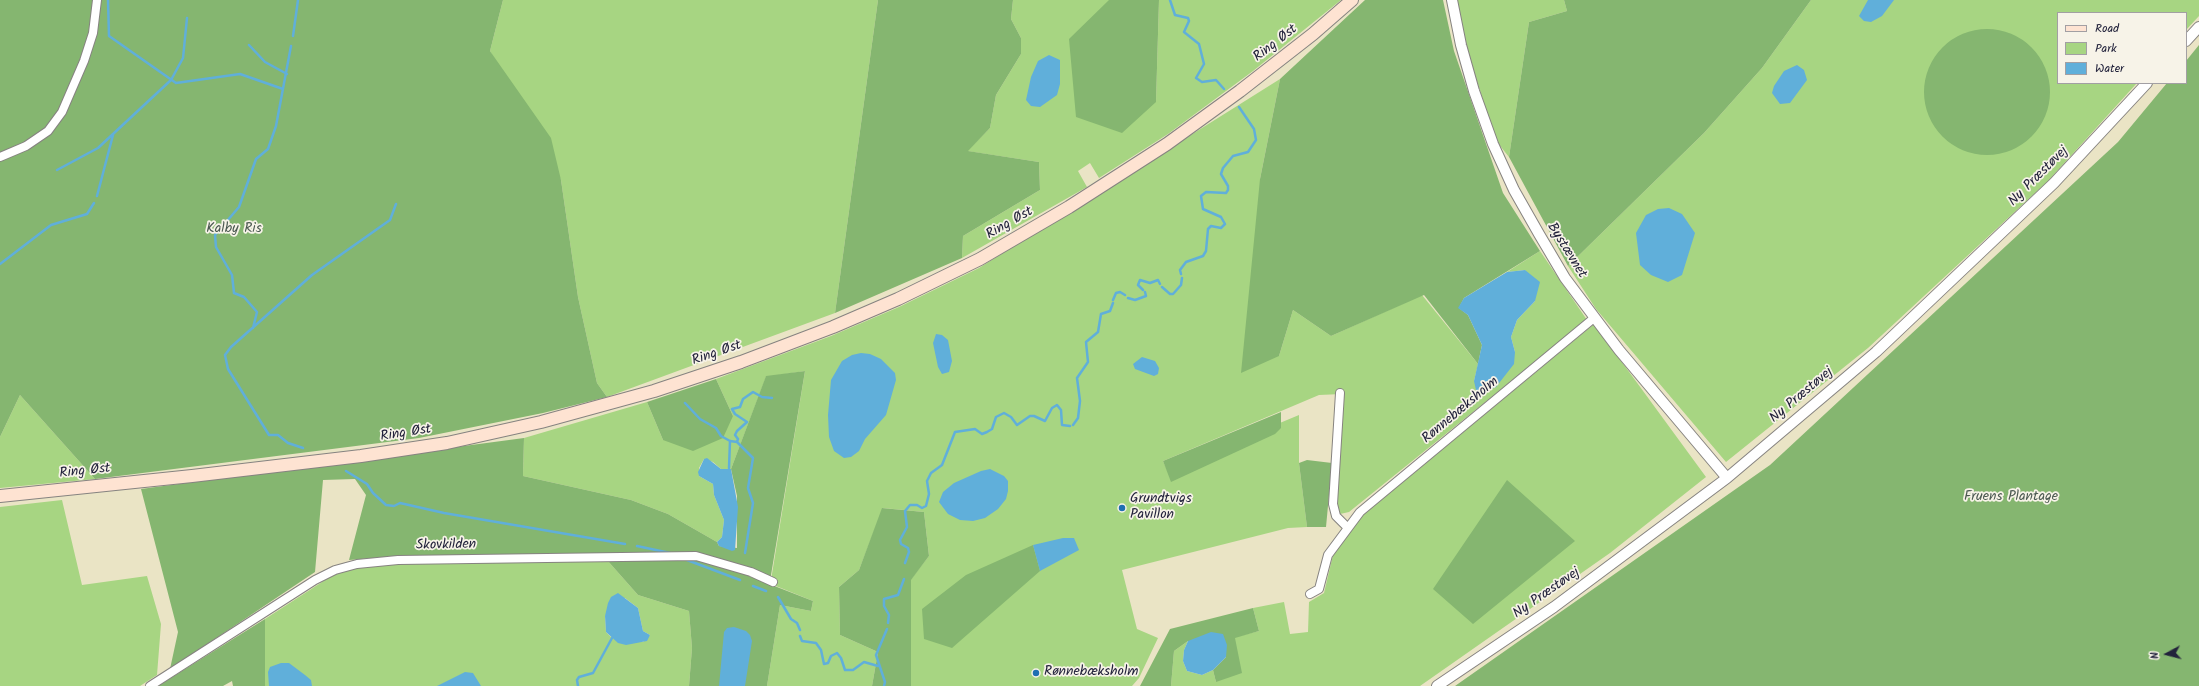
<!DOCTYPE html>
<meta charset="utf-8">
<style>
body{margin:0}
#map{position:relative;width:2199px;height:686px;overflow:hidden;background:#eae4c5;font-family:Kalam,sans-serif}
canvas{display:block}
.legend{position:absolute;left:2057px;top:12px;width:130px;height:72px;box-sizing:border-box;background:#f7f3e8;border:1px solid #a29fa3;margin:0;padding:5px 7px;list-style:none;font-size:12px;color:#22223b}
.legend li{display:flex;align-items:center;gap:8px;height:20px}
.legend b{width:20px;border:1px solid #a29fa3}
.north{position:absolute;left:2147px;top:634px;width:40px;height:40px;-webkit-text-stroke:3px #f7f3e8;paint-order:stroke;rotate:263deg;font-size:11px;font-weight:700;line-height:16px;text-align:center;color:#22223b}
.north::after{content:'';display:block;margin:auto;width:14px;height:18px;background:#22223b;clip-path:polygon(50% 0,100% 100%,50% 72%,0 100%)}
</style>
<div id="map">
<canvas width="2199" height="686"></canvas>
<ul class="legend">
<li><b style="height:5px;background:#fee3d2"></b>Road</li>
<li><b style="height:11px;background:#a7d582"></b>Park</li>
<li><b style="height:11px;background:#60afda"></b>Water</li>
</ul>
<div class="north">N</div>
</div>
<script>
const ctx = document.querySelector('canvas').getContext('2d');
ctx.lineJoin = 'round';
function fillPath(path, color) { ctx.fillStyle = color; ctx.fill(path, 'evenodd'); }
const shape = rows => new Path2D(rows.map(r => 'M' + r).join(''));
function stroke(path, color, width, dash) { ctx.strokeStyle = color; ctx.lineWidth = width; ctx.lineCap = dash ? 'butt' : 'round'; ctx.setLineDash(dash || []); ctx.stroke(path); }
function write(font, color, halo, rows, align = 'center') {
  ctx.font = font + ' Kalam,sans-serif'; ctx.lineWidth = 3.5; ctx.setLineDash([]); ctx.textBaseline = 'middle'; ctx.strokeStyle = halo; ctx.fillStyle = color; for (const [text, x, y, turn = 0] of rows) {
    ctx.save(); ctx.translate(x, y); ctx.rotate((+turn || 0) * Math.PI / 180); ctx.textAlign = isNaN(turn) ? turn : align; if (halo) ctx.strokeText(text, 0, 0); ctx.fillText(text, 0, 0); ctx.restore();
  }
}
fillPath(shape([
 [503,0,878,0,835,313,607,397,597,383,578,297,561,180,490,51],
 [1013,0,1109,0,1156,102,1159,0,1341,0,1253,71,1168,134,1099,178,1090,163,1078,171,1087,187,962,258,963,236,1040,190,1039,162,967,151,990,128,996,95,1021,54,1021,38,1011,19],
 [1457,0,1564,0,1567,11,1529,22,1509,157,1497,142,1482,97,1465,43],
 [1811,0,2199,0,2199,16,2186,30,2186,13,2058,13,2058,83,2137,83,2048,181,1868,348,1726,462,1596,309,1568,266,1704,133,1762,68],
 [1280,79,1260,179,1279,356,1293,310,1331,336,1422,295,1478,364,1474,381,1515,352,1511,337,1517,320,1535,301,1525,270,1507,272,1540,251,1587,320,1349,512,1340,514,1335,504,1342,394,1319,395,1163,461,1167,470,1299,415,1299,463,1307,527,1288,528,1122,570,1137,629,1158,638,1139,678,1132,686,911,686,911,579,929,556,924,512,883,508,859,570,839,587,840,635,878,652,872,686,767,686,780,605,811,611,813,601,771,584,771,580,805,371,766,377,731,469,721,469,713,462,704,459,699,468,699,476,713,484,714,495,724,520,722,537,717,542,668,514,631,500,523,476,524,438,647,402,663,440,733,416,716,379,831,336,899,307,979,268],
 [1594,324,1706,477,1610,553,1420,686,1171,686,1174,651,1188,641,1184,650,1183,661,1187,671,1202,675,1213,670,1216,682,1235,637,1259,631,1253,608,1284,602,1290,634,1308,632,1309,602,1324,593,1333,555,1363,515],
 [20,395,95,479,0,488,0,437],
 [62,500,82,585,147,576,161,624,157,675,140,686,0,686,0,507],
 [607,560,638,595,689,611,692,648,689,686,265,686,265,619,336,573,358,568,398,564],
 [625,598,638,608,643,631,650,635,643,642,612,638,606,632,605,616]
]), '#a7d582');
fillPath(shape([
 [0,0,503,0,490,51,551,138,561,180,578,297,597,383,607,397,543,413,419,438,95,479,20,395,0,437],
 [878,0,1013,0,1011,19,1021,38,1021,54,996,95,990,128,968,151,1039,162,1040,190,963,236,962,258,835,313],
 [1109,0,1159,0,1156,102,1122,133,1076,117,1069,39],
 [1365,0,1443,0,1454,51,1503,193,1540,251,1464,298,1459,308,1468,315,1482,345,1478,364,1424,295,1331,336,1293,310,1279,356,1241,373,1260,179,1280,79],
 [1564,0,1811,0,1762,68,1704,133,1568,266,1509,157,1529,22,1567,11],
 '1924 92a63 63 0 1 1 126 0a63 63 0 1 1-126 0Z',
 [2199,45,2199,686,1455,686,1770,465,2118,142,2167,83,2186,83,2186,61],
 [805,371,770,581,706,555,397,556,349,560,366,495,355,479,323,480,315,572,170,669,178,632,141,489,524,438,523,476,631,500,668,514,717,542,719,546,737,548,737,496,731,469,766,376],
 [716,379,733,416,723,438,693,451,663,440,647,402],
 [1281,412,1281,428,1275,434,1171,482,1163,461],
 [1307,460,1332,463,1326,527,1307,527,1299,463],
 [1507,480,1575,541,1473,624,1433,589],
 [882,508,924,512,929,556,911,580,911,686,872,686,878,652,840,635,839,587,859,570],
 [1033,545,1040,571,952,648,924,639,922,609,966,575],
 [686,557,705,559,813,601,811,611,780,605,767,686,689,686,692,648,689,611,638,595,607,560,671,560],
 [1253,608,1259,631,1235,638,1242,673,1216,682,1213,670,1226,657,1188,641,1174,651,1171,686,1140,686,1170,629],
 [265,619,265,686,233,686,232,681,223,686,158,686]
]), '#85b670');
fillPath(shape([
 [1868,0,1894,0,1882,16,1871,22,1864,21,1859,16],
 [1049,55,1060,60,1060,84,1057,95,1040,107,1031,106,1026,100,1031,77,1038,61],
 [1797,65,1804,70,1807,80,1790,103,1780,104,1772,93,1774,86,1784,71],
 [1669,208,1682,214,1695,233,1682,275,1668,282,1651,275,1640,265,1636,233,1646,215,1658,209],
 [1525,270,1540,282,1535,301,1517,320,1511,337,1515,352,1514,364,1496,387,1484,392,1476,390,1474,381,1482,345,1468,315,1458,308,1464,298,1507,272],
 [936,334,942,335,948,340,952,361,949,372,942,374,938,367,933,343],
 [861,353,870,354,881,359,895,373,896,380,886,415,865,439,859,451,851,457,844,458,834,451,829,437,828,415,831,380,842,361,852,355],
 [1142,357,1155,361,1159,368,1158,374,1154,376,1135,369,1133,364],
 [707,458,721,469,731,469,738,507,735,550,732,551,719,546,717,542,722,537,724,520,714,495,713,484,699,476,698,472,704,459],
 [990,469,1004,476,1008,481,1008,491,1006,499,998,509,985,518,973,521,960,520,948,514,939,502,943,492,954,483,981,471],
 [1063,538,1074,538,1079,550,1040,571,1033,545],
 [618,593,638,608,643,631,650,635,647,641,626,645,618,643,606,632,605,616,608,603,611,597],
 [734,627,746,631,750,635,752,641,745,686,719,686,724,632,727,628],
 [1211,632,1223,634,1227,645,1226,657,1213,670,1202,675,1187,671,1183,661,1184,650,1188,641],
 [281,663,289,663,305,675,311,680,312,686,269,686,268,672,270,667],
 [465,672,473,673,481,686,437,686]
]), '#60afda');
stroke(shape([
 [108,0,109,36,176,83,240,74,283,89],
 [1170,0,1175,15,1188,18,1189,21,1184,32,1199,44,1204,64,1196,78,1202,82,1216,80,1224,89],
 [293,36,298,0],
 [249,45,265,62,287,74],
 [57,170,98,148,171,80,183,58,187,18],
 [97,196,113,135],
 [0,264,51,225,87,214,94,203],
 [1181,274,1180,270,1186,262,1203,256,1206,251,1208,229,1211,226,1221,228,1225,224,1221,217,1203,209,1201,196,1206,192,1226,193,1228,190,1228,186,1221,174,1223,168,1233,156,1248,152,1256,140,1254,129,1239,107],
 [1162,287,1170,294,1173,294,1181,285,1182,278],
 [1143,290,1138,285,1140,280,1150,283,1158,280,1160,284],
 [1128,298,1135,300,1146,296,1145,292],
 [1113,300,1116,293,1120,292,1125,295],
 [253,328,257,312,244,297,234,293,232,275,216,247,215,235,239,207,256,159,268,149,276,126,291,46],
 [685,403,700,419,716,428,721,436,730,441,737,442,753,458,748,488,753,503,745,553],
 [1073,425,1078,418,1080,401,1077,378,1088,362,1086,342,1098,332,1101,314,1110,311,1113,303],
 [737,442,738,439,735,435,737,431,747,422,735,414,732,409,740,407,743,399,753,392,762,397,772,398],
 [303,448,288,443,278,435,269,435,228,369,225,355,231,347,312,275,390,220,396,204],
 [729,468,730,441],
 [346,471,367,484,373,493,386,505,394,506,400,503,444,513,625,544],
 [637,546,670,553],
 [687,560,740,580],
 [905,563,909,552,908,548,901,544,900,540,907,527,905,511,910,505,917,505,922,508,926,506,929,494,927,481,931,473,942,465,955,432,975,429,982,434,987,432,992,429,996,417,1004,413,1011,417,1017,425,1030,416,1034,416,1045,421,1052,408,1057,405,1061,410,1062,425,1070,426],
 [753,586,766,591],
 [778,597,791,619,797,623,800,630],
 [888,623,889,615,884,606,884,599,898,595,904,579],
 [800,636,802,641,816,643,821,650,824,664,828,663,831,656,837,653,841,658,845,670,853,670,864,662,878,666],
 [578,686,577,680,579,677,593,673,612,638],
 [884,686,885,682,876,655,887,629]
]), '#60afda', 2.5);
const minor = shape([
 [0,157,26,146,48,131,62,112,84,61,93,33,97,0],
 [1340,393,1333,504,1336,516,1347,527],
 [1310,594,1319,589,1328,555,1360,512,1594,318],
 [150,686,315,580,335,570,357,564,398,560,696,556,751,572,773,582]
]);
const tertiary = shape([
 [1452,0,1461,45,1474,91,1493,144,1514,190,1539,234,1565,278,1619,350,1727,478],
 [2186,41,2199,27],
 [1437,686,1554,607,1727,478,1876,352,2054,183,2147,83]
]);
const secondary = shape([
 [0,496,192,476,361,456,447,443,541,422,654,391,741,362,833,327,898,299,980,259,1069,207,1167,144,1240,91,1313,34,1352,0]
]);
stroke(minor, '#868380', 10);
stroke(tertiary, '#868380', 12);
stroke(secondary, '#868380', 14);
stroke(minor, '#fff', 8);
stroke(tertiary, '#fff', 10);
stroke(secondary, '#fee3d2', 12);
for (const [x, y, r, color] of [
 [1122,508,4,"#1f6fb2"],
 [1036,673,4,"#1f6fb2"]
]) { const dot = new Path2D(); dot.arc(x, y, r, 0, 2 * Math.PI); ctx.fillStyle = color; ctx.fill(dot); stroke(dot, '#f7f3e8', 1.5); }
write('14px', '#22223b', '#f7f3e8', [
 ["Ring Øst",1276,44,-38],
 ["Ny Præstøvej",2039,177,-45],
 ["Ring Øst",1010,224,-30],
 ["Bystævnet",1566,251,58],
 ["Ring Øst",717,354,-19],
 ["Ny Præstøvej",1802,396,-40],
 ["Rønnebæksholm",1461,411,-40],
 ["Ring Øst",406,434,-9],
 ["Ring Øst",85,472,-6],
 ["Skovkilden",446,546,-1],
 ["Ny Præstøvej",1547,594,-35]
]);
write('14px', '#4a5850', '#f7f3e8', [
 ["Kalby Ris",234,230],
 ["Fruens Plantage",2011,498]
]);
write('14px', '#22223b', '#f7f3e8', [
 ["Grundtvigs",1130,500],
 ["Pavillon",1130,516],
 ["Rønnebæksholm",1044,673]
], 'left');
</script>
